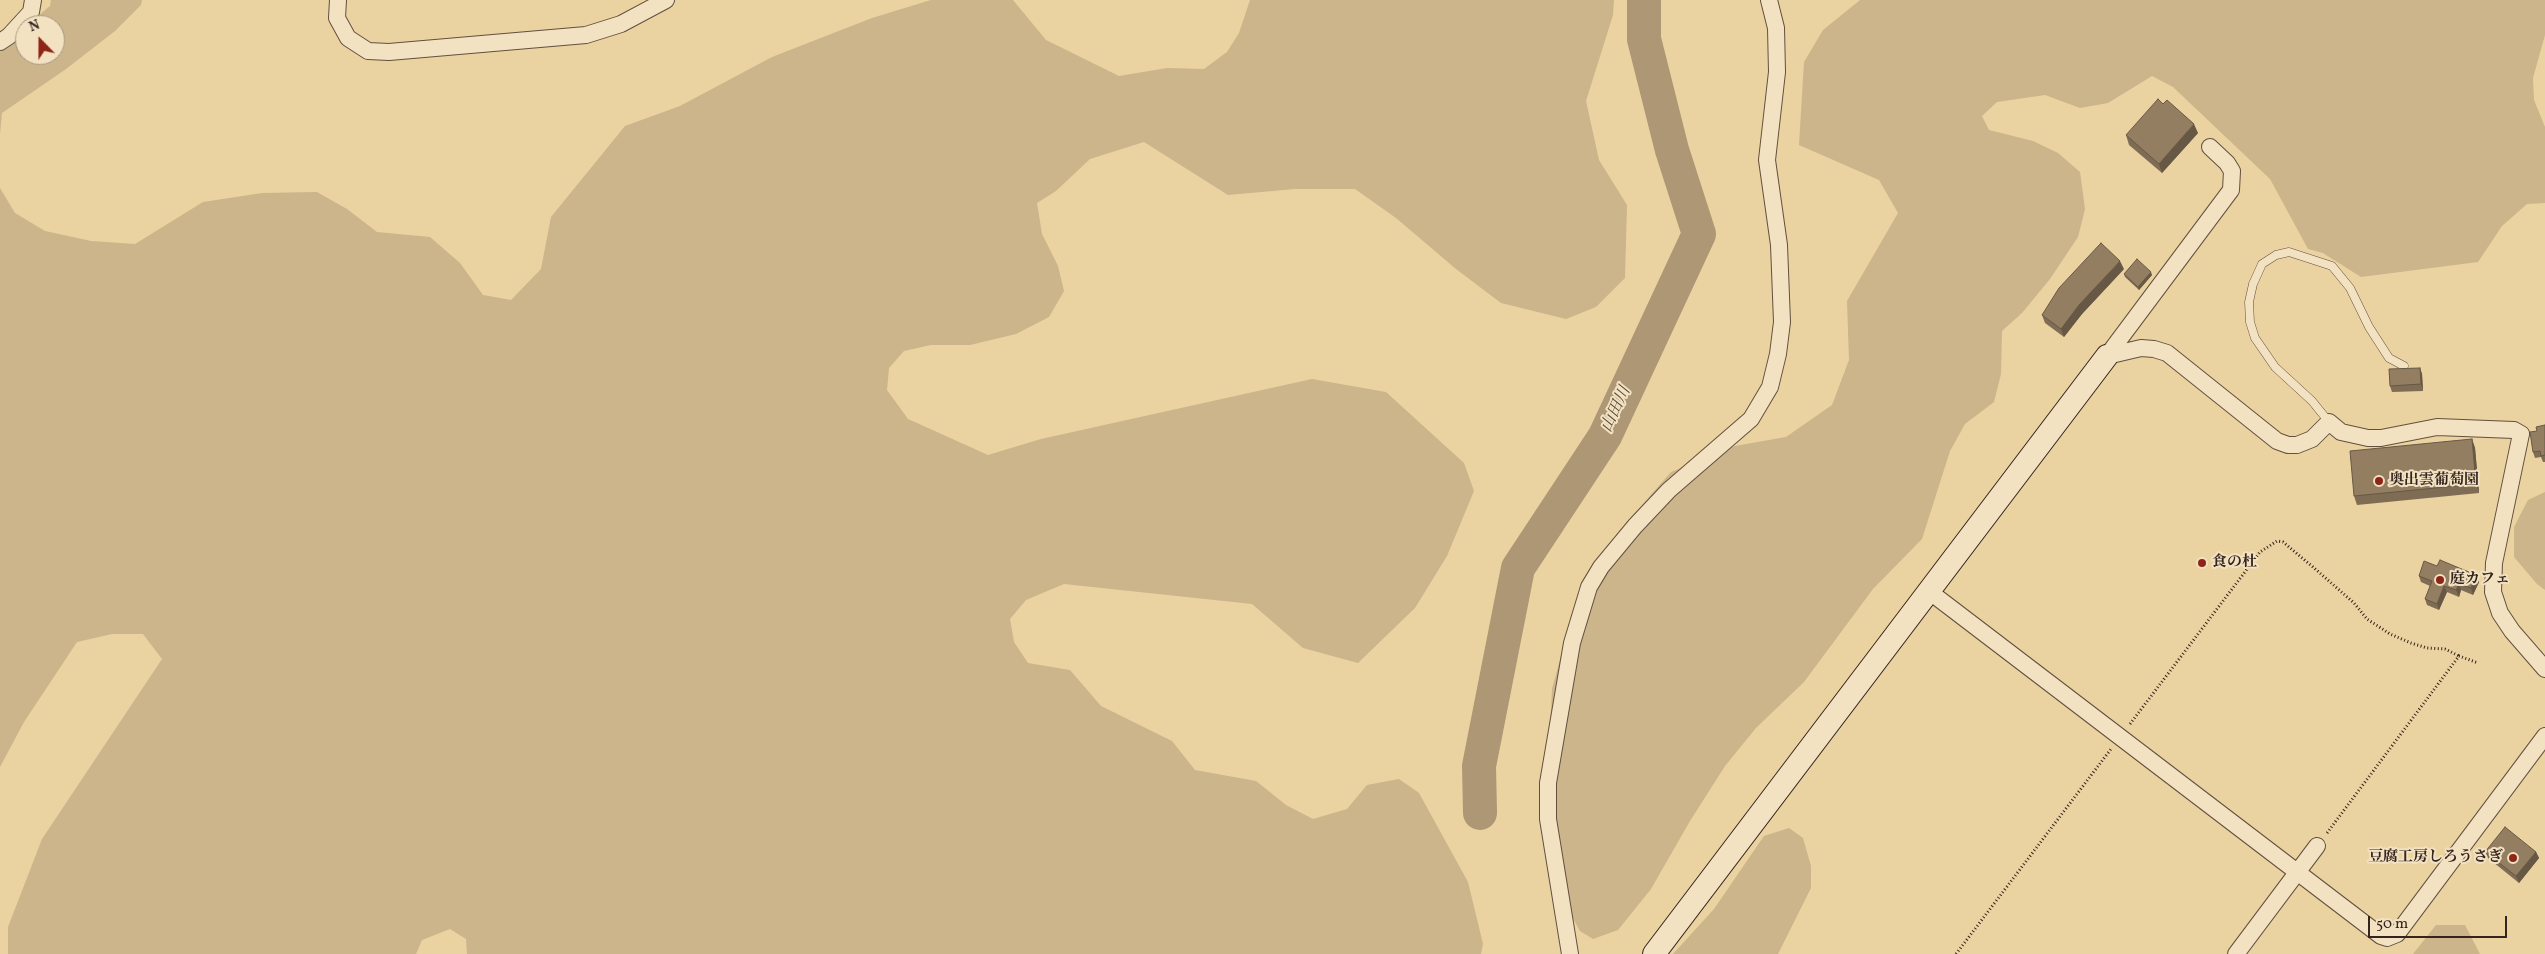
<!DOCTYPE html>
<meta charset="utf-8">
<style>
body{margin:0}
#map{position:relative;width:2545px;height:954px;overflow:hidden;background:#ebd2a1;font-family:Vollkorn,serif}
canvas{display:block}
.north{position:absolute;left:15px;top:15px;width:50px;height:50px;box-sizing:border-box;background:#f2e2c2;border:1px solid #a69680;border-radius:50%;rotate:338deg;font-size:14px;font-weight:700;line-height:20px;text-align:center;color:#34241e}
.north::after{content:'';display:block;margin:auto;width:18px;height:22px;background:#8f2418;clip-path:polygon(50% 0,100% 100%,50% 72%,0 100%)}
.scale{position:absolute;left:2368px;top:916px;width:139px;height:22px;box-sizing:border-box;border:2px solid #34241e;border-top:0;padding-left:6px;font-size:15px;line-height:18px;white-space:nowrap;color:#34241e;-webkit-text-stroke:4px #f2e2c2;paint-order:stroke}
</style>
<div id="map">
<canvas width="2545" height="954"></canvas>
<div class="north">N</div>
<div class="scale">50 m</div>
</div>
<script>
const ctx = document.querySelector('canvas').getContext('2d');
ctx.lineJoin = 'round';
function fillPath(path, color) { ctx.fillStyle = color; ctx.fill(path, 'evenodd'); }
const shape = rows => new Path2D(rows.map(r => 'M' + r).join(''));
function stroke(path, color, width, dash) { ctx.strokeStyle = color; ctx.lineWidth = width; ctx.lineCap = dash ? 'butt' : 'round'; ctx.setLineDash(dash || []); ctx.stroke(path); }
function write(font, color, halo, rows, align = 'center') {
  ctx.font = font + ' Vollkorn,"Noto Serif JP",serif'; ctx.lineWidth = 4; ctx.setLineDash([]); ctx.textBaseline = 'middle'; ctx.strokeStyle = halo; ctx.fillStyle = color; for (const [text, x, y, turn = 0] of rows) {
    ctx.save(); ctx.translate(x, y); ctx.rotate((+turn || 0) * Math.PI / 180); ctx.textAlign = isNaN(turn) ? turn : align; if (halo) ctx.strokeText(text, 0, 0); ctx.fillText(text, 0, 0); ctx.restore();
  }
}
fillPath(shape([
 [51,0,142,0,141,5,115,31,66,69,2,113,0,134,0,52,25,27,25,55,55,55,55,25,27,25,50,6],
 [931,0,1013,0,1046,40,1119,76,1167,68,1204,69,1227,52,1239,33,1250,0,1614,0,1613,15,1586,101,1599,160,1627,205,1625,278,1596,307,1566,319,1501,303,1456,269,1396,218,1355,189,1295,189,1228,195,1144,142,1090,159,1056,191,1037,203,1042,234,1058,266,1064,291,1049,317,1016,334,970,345,931,345,904,351,889,368,887,390,908,419,988,455,1041,439,1312,379,1386,392,1464,463,1474,491,1447,556,1415,608,1358,663,1303,648,1252,604,1064,584,1026,600,1010,619,1014,642,1028,663,1070,670,1101,706,1172,741,1195,770,1256,781,1286,805,1313,819,1347,809,1367,785,1399,779,1419,793,1468,882,1483,944,1481,954,467,954,466,939,450,929,422,940,416,954,8,954,8,927,42,839,162,659,143,634,112,634,77,642,24,722,0,767,0,188,15,213,45,231,91,241,135,244,203,202,262,193,317,192,347,209,377,232,430,237,460,263,483,295,511,300,541,269,551,217,625,126,680,106,772,57,872,18],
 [1860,0,2545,0,2545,35,2533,78,2534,100,2545,127,2545,203,2527,204,2502,226,2478,262,2361,277,2323,253,2308,249,2270,179,2173,87,2152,76,2108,103,2080,108,2045,95,1997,102,1982,116,1989,130,2033,141,2058,153,2080,172,2085,209,2078,237,2050,279,2022,313,2002,331,2001,374,1994,402,1965,424,1950,451,1922,539,1873,589,1804,682,1756,728,1725,766,1690,821,1651,889,1618,930,1593,939,1580,931,1569,911,1562,872,1549,756,1552,689,1568,630,1596,571,1620,530,1671,472,1735,446,1786,437,1832,405,1849,360,1847,301,1898,213,1879,180,1799,145,1804,62,1823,30],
 [2545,492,2545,590,2537,584,2514,557,2514,527,2528,500],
 [1789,828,1803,838,1811,866,1811,888,1778,954,1673,954,1714,909,1764,836],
 [2436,925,2465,925,2480,954,2413,954]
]), '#ccb48b');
stroke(shape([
 [1480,813,1479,766,1518,568,1605,436,1699,234,1672,150,1644,39,1644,0]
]), '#ad9774', 34);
const lane = shape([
 [2329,422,2312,401,2275,367,2255,338,2250,322,2249,302,2253,284,2262,264,2276,255,2289,252,2332,266,2350,288,2369,327,2389,358,2404,366]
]);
const street = shape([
 [338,0,337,18,348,38,368,51,389,52,586,35,621,24,666,0],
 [0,42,9,36,31,12,33,0],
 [2107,356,2141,348,2154,349,2167,353,2277,441,2288,445,2297,445,2312,439,2329,422,2341,432,2368,438,2381,438,2437,427,2514,430,2521,434,2494,563,2493,592,2500,613,2512,631,2545,669],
 [2107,356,2231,190,2232,171,2227,163,2210,147],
 [1930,592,2381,936,2387,938,2397,934,2545,736],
 [1570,954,1548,819,1548,783,1572,643,1589,587,1601,567,1635,526,1669,490,1751,419,1770,387,1778,354,1782,322,1779,245,1767,160,1777,72,1776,28,1769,0],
 [2236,954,2317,846]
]);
const secondary = shape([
 [1654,954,2107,356]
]);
stroke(lane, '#62503f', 9);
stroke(street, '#62503f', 18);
stroke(secondary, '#34241e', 24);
stroke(shape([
 [2130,724,2260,552,2277,541,2283,542,2313,567,2354,603,2367,619,2390,634,2411,643,2427,648,2445,649,2459,656],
 [2327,833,2459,656,2478,663],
 [1956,954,2111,749]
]), '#34241e', 3, [1, 2.5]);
stroke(lane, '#f2e2c2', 8);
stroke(street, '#f2e2c2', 16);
stroke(secondary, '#f2e2c2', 22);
fillPath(shape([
 [2198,133,2162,173,2129,145,2126,135],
 [2124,269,2082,314,2064,337,2045,323,2042,315],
 [2124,274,2152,275,2139,290,2125,277],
 [2420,368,2422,374,2423,391,2392,392,2390,386],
 [2545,425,2545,462,2543,462,2541,457,2535,458,2533,452,2537,431],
 [2472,439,2475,448,2479,493,2357,505,2354,496],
 [2419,576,2479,582,2473,595,2461,590,2459,597,2447,592,2439,610,2427,605,2425,599,2430,586,2421,582],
 [2485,852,2536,852,2539,858,2519,883,2488,858]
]), '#7e6c54');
fillPath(shape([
 [2194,124,2198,133,2162,173,2159,164],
 [2120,261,2124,269,2082,314,2064,337,2061,329,2079,305],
 [2151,272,2152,275,2139,290,2138,287],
 [2420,368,2422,374,2423,391,2421,384],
 [2472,439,2475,448,2479,493,2476,484],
 [2476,575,2479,582,2473,595,2471,588],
 [2459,584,2461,590,2459,597,2456,590],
 [2444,586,2447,592,2439,610,2437,604],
 [2536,852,2539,858,2519,883,2516,876]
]), '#675845');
const building = shape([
 [2158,99,2163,104,2167,100,2194,124,2159,164,2126,135,2158,99],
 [2101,243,2120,261,2079,305,2061,329,2042,315,2059,288,2101,243],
 [2137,259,2151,272,2138,287,2124,274,2137,259],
 [2420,368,2421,384,2390,386,2389,369,2420,368],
 [2545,425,2545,455,2541,456,2540,451,2533,452,2530,432,2537,431,2536,427,2545,425],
 [2472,439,2476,484,2354,496,2350,451,2472,439],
 [2440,560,2476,575,2471,588,2459,584,2456,590,2444,586,2437,604,2425,599,2432,581,2419,576,2424,561,2437,566,2440,560],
 [2505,827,2536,852,2516,876,2485,852,2505,827]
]);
fillPath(building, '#937e62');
stroke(building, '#675845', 1);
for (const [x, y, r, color] of [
 [2379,481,5,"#8f2418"],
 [2202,563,5,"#8f2418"],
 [2440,580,5,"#8f2418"],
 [2513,858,5,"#8f2418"]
]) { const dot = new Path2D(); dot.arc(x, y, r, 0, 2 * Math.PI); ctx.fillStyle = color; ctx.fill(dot); stroke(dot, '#f2e2c2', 2); }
write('bold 15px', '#34241e', '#f2e2c2', [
 ["奥出雲葡萄園",2389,481],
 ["食の杜",2212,563],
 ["庭カフェ",2450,580],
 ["豆腐工房しろうさぎ",2503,858,"right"]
], 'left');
write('italic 16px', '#584638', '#f2e2c2', [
 ["山田川",1617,410,-65]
]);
</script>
